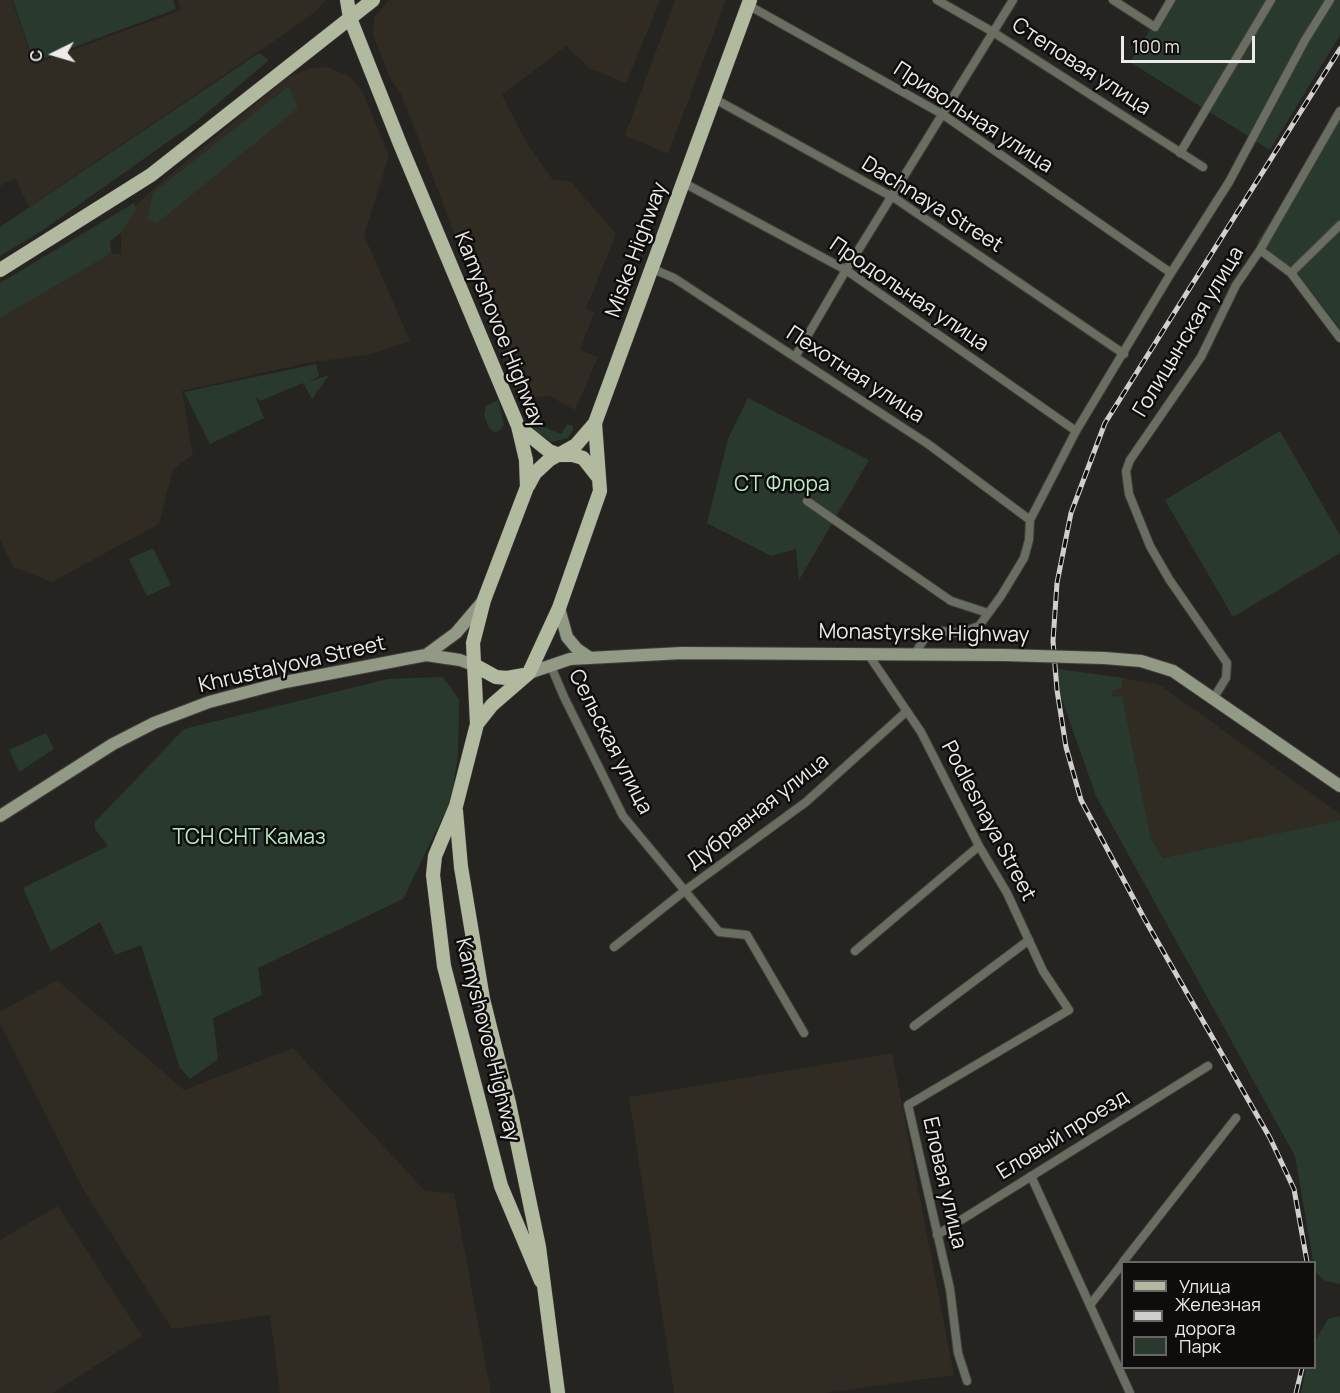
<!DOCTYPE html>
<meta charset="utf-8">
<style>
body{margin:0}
#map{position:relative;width:1340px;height:1393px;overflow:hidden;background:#262421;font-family:Manrope,sans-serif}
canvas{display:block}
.legend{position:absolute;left:1121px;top:1261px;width:195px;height:108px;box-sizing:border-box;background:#0e0d0c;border:2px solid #676664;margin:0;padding:8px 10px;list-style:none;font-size:18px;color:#ecebe9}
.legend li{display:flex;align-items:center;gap:12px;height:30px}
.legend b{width:30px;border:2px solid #676664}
.north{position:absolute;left:24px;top:24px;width:60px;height:60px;-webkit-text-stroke:4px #0e0d0c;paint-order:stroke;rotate:265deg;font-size:16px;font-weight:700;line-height:24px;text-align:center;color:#ecebe9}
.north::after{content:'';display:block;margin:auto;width:21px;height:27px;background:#ecebe9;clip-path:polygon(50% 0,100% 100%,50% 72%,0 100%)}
.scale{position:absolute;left:1121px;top:36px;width:134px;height:27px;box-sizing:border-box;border:3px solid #ecebe9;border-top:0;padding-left:8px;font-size:18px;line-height:21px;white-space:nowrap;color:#ecebe9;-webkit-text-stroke:4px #0e0d0c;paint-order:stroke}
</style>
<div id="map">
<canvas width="1340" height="1393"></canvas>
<ul class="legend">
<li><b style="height:8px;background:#b1ba9f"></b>Улица</li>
<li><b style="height:8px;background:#d1cfcd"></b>Железная дорога</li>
<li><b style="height:16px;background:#2a392e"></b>Парк</li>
</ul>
<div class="north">С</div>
<div class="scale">100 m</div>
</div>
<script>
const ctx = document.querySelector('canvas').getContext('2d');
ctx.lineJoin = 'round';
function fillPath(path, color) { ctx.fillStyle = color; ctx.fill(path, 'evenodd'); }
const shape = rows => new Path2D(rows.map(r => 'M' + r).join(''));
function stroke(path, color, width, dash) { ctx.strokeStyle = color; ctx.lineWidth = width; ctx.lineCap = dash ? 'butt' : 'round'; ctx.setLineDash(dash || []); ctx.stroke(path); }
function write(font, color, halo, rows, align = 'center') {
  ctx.font = font + ' Manrope,sans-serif'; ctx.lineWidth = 5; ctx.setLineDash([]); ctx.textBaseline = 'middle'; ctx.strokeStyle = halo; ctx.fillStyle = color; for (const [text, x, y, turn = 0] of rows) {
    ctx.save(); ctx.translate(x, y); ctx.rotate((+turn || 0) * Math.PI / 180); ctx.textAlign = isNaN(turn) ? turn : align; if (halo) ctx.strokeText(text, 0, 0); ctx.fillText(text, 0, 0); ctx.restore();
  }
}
fillPath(shape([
 [0,0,12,0,34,64,181,10,178,0,326,0,315,12,286,33,29,207,15,178,0,186],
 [389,0,660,0,626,83,589,68,566,46,502,95,526,142,553,180,570,181,616,234,586,308,594,313,580,350,598,357,575,410,549,396,517,399,417,135,400,92,390,78,373,35,374,18],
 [675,0,726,0,668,154,625,135],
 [327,67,349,76,362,90,389,156,364,235,410,341,368,355,306,363,182,391,193,455,173,469,159,524,52,582,13,567,0,539,0,318,111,251,113,254,121,254,121,233,136,205,152,190,288,77,311,68],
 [1123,678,1160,685,1340,814,1340,820,1163,858,1151,839,1122,697,1113,697,1112,691,1122,688],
 [57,980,184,1090,293,1048,425,1191,454,1193,491,1393,280,1393,270,1315,172,1329,83,1189,0,1024,0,1012],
 [892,1053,954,1375,825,1393,674,1393,629,1097],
 [58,1206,142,1336,53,1393,0,1393,0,1240]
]), '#302b23');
fillPath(shape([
 [13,0,173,0,176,9,34,62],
 [1168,0,1340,0,1340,35,1270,150,1130,62],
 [259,53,269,60,196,122,43,230,0,256,0,227],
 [289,86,298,108,157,223,147,220,153,193],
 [1340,113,1340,329,1311,291,1268,249,1257,242],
 [134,203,136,209,121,233,110,241,111,251,103,258,0,318,0,283],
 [316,364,319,376,308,382,329,375,312,399,303,383,260,401,255,396,264,418,210,444,184,392],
 [748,398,869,460,799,580,796,549,771,556,707,523,728,439],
 [498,400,504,425,499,431,494,432,489,428,484,415,486,406],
 [532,422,561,434,567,424,573,426,573,430,568,438,552,442,535,431],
 [1280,431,1340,535,1340,553,1233,617,1165,500],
 [153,548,171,585,147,596,129,559],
 [1051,668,1123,678,1122,688,1112,691,1113,697,1122,696,1151,839,1163,858,1340,820,1340,1284,1325,1281,1315,1272,1295,1156,1096,796],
 [443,677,459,699,458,755,451,800,403,899,258,968,262,995,213,1018,218,1059,190,1079,180,1068,141,945,115,955,100,922,51,951,23,888,108,846,95,829,95,822,184,729,388,679],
 [46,733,54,749,19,772,9,750],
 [1340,1316,1340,1393,1301,1393,1306,1368,1314,1368,1315,1341,1328,1319]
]), '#2a392e');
const minor = shape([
 [937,0,993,32,1203,167],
 [1113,0,1155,27,1171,0],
 [748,5,942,114,1171,273],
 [713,98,896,199,1124,354],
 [1180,153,1271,0],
 [684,183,846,270,1076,431],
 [1260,250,1291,273,1340,338],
 [653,269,674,278,928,444,1030,520],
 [1291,273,1340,225],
 [795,357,846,270,1013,0],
 [807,501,951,601,988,613],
 [916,652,926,636,941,631,960,633,979,626,1001,596,1024,558,1029,540,1030,520,1076,431,1171,273,1229,182,1305,40,1330,0],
 [868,654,921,732,979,846,1007,893,1043,971,1069,1010,908,1105,950,1289,958,1353,967,1381],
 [550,664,564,697,623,816,719,932,747,935,804,1033],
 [1213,699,1226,678,1227,663,1169,579,1150,546,1129,494,1126,471,1130,460,1201,357,1236,285,1260,250,1340,111],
 [614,947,683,892,806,802,907,711],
 [855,951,979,846],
 [914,1026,1029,940],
 [1031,1176,1130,1393],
 [937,1235,1208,1066],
 [1123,1262,1236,1118],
 [1090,1305,1122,1264]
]);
const secondary = shape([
 [559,608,567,637,577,649,590,658],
 [426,655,456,633,484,600],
 [1104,658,1141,661,1173,671,1340,786],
 [529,673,570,659,682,653,1004,655],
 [0,816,113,744,154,723,209,702,285,682,426,655,460,660,476,666]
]);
const primary = shape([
 [347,0,350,18,400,144,518,426,526,460,527,487,484,600,473,643,477,724,456,806,435,856,433,875,444,966,501,1186,541,1281],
 [0,270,151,175,373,0],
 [518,426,549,451,560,455,573,455,583,458,598,477],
 [528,486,535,473,549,460,576,445,595,423,750,0],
 [476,666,496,677,507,678,524,675],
 [477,724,492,705,529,673,559,608,600,491,595,423],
 [456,811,461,867,483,999,509,1103,539,1247,558,1393]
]);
stroke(minor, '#42403d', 10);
stroke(secondary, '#42403d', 14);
stroke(primary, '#42403d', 15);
stroke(minor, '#6a6e62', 8);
stroke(secondary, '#929985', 12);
stroke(primary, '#b1ba9f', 14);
const rail = shape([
 [1307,1262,1294,1189,1270,1138,1144,918,1081,800,1066,747,1057,690,1053,641,1057,583,1071,513,1105,423,1340,49],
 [1296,1393,1302,1368]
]);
stroke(rail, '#d1cfcd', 5);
stroke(rail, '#0e0d0c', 3, [9]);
const secondaryBridge = shape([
 [1004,655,1104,658]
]);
stroke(secondaryBridge, '#42403d', 14, []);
stroke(secondaryBridge, '#929985', 12);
write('21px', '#ecebe9', '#0e0d0c', [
 ["Степовая улица",1081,67,33],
 ["Привольная улица",973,118,33],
 ["Dachnaya Street",932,205,32],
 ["Miske Highway",637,250,-70],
 ["Продольная улица",909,295,34],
 ["Kamyshovoe Highway",499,330,68],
 ["Голицынская улица",1189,332,-59],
 ["Пехотная улица",855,375,33],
 ["Monastyrske Highway",924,634,1],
 ["Khrustalyova Street",292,665,-13],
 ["Сельская улица",610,742,63],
 ["Дубравная улица",758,812,-38],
 ["Podlesnaya Street",988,821,62],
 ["Kamyshovoe Highway",487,1040,76],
 ["Еловый проезд",1063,1135,-32],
 ["Еловая улица",944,1183,77]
]);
write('21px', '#b9ecc5', '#0e0d0c', [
 ["СТ Флора",782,485],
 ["ТСН СНТ Камаз",249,838]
]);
</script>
